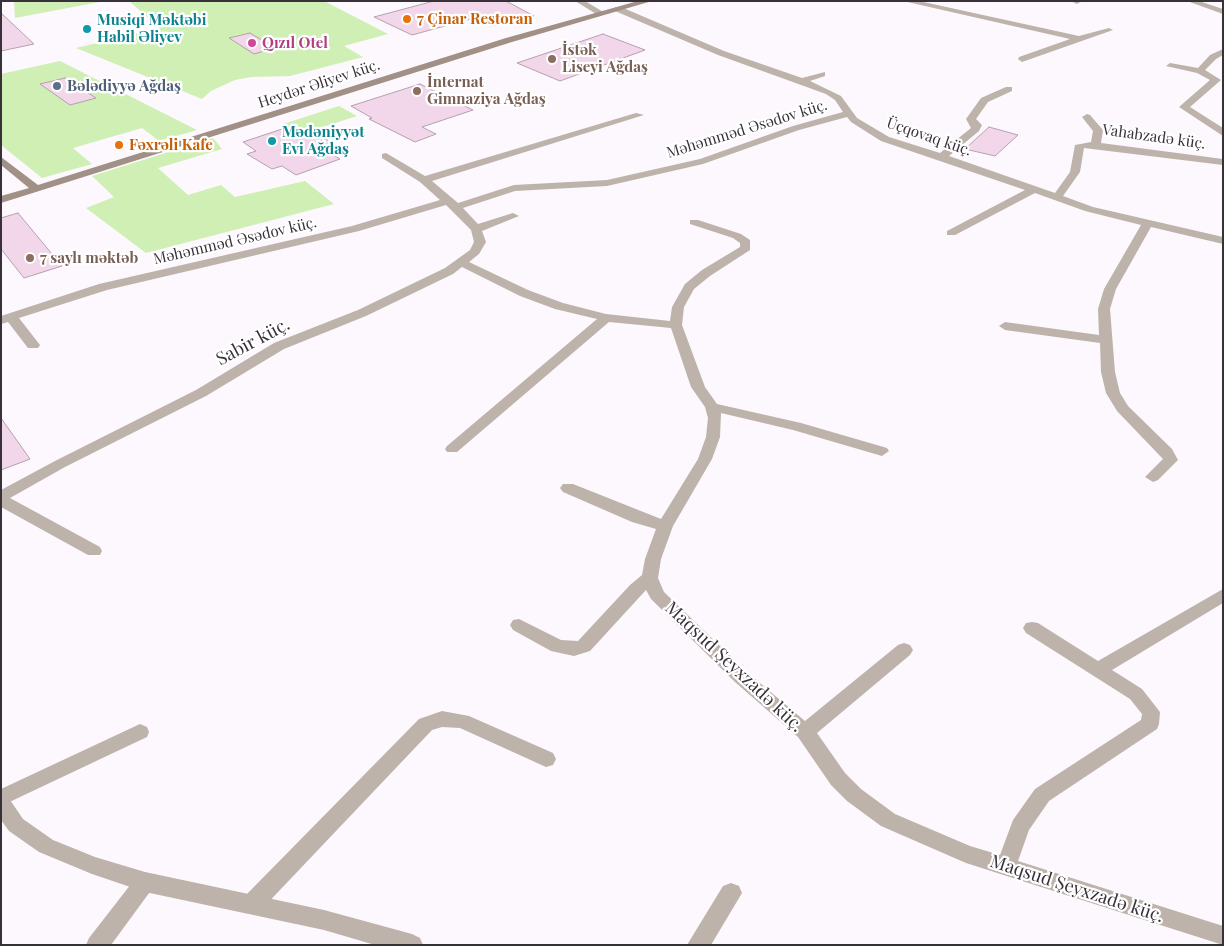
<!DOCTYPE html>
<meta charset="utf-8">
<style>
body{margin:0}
#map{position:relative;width:1224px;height:946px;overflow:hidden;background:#fcf8fd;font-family:"Playfair Display",serif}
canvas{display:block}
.frame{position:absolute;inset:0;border:2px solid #38313a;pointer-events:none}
</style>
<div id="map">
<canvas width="1224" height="946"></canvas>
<div class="frame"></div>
</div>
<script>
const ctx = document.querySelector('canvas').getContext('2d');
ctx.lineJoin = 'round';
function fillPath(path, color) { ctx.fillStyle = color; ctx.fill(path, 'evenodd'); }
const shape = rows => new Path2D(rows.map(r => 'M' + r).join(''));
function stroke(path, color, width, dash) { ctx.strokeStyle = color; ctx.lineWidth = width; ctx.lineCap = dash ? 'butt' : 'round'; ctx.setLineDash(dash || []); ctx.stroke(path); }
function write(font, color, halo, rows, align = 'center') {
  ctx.font = font + ' "Playfair Display",serif'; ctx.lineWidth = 4.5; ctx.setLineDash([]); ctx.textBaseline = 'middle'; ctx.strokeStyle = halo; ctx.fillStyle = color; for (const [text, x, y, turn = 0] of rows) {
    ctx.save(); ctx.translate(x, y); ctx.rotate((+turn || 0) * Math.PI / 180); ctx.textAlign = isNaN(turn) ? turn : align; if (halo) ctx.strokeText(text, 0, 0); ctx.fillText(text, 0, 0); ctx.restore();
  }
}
fillPath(shape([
 [14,1,105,1,15,18],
 [129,1,324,1,388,34,344,46,363,57,290,76,251,77,235,80,211,91,202,99,76,48,160,28],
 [60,61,197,130,159,141,142,128,73,148,92,164,42,178,1,145,1,74],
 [339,106,357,116,301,134,283,124],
 [213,138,222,149,158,168,188,195,221,185,235,197,305,181,334,204,146,253,86,208,114,197,92,176]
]), '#d0efb4');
const building = shape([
 [434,1,506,1,534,16,490,26,474,18,412,35,374,17,434,1],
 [1,13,34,44,1,51,1,13],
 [250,33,275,48,254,54,229,38,250,33],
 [603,34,645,50,560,81,517,63,603,34],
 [65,78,96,98,70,105,40,84,65,78],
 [420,84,473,110,422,127,436,134,415,142,369,119,372,118,351,106,420,84],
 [989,127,1018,135,995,156,965,149,989,127],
 [285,128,299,136,311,132,319,135,341,148,328,152,340,159,296,175,282,166,272,169,247,154,256,151,243,142,285,128],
 [18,213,62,266,24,278,1,249,1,218,18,213],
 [1,418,30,459,1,470,1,418]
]);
fillPath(building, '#f1d7e9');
stroke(building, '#b79fb0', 1);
fillPath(shape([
 [575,1,585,1,605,13,598,15,575,1],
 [903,1,919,1,1079,36,1109,28,1113,30,1022,62,1018,59,1019,57,1070,39,903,1],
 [1082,1,1077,4,1073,2,1074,1,1082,1],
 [1187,1,1199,1,1223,9,1223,14,1187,1],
 [615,7,621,7,724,51,802,78,825,72,825,76,810,81,841,96,857,118,889,137,940,153,971,128,966,119,981,98,1006,87,1012,87,1012,91,988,102,976,119,982,125,979,131,949,156,1055,193,1070,172,1075,145,1091,142,1093,131,1082,117,1087,114,1090,115,1103,130,1101,143,1223,159,1223,165,1084,148,1080,172,1063,196,1093,207,1223,237,1223,244,1151,227,1116,289,1110,309,1115,372,1120,393,1128,406,1172,449,1178,460,1158,480,1153,482,1145,477,1163,459,1117,411,1106,393,1101,372,1100,343,1005,330,999,326,1005,322,1099,335,1098,309,1104,289,1141,225,1085,211,1035,193,955,235,947,235,947,231,1025,190,881,141,851,122,847,117,799,130,703,164,607,186,515,191,463,208,478,224,513,213,519,216,482,231,486,242,479,254,469,262,528,290,563,303,606,314,670,321,672,307,685,284,702,270,740,247,740,243,733,238,690,224,690,220,698,220,741,234,750,240,750,250,710,276,694,289,684,307,682,325,705,387,717,404,801,423,887,448,889,451,882,456,793,430,721,413,720,437,712,459,673,526,661,559,658,578,664,592,747,672,805,721,898,645,904,643,910,645,913,650,910,655,817,733,845,773,861,789,895,814,970,846,1000,855,1013,820,1035,789,1141,720,1142,714,1130,699,1026,633,1023,628,1026,623,1032,622,1038,623,1098,661,1223,589,1223,603,1112,670,1142,689,1160,712,1159,724,1157,729,1049,801,1029,830,1018,861,1223,926,1223,945,966,863,881,826,847,801,831,785,798,737,735,682,651,599,646,590,590,651,574,656,551,651,513,630,510,625,513,620,519,619,561,640,578,641,630,585,642,575,645,559,656,529,632,522,563,492,560,488,563,484,573,484,661,519,698,459,706,437,708,418,705,407,691,387,671,328,609,322,457,452,447,452,445,449,447,446,597,319,555,309,520,296,462,267,453,274,366,316,284,349,206,396,65,467,10,498,100,547,102,551,100,555,88,555,1,507,1,490,55,461,196,390,274,343,358,310,445,268,470,250,474,242,471,230,446,205,359,231,107,290,19,318,40,345,38,348,28,348,8,322,1,324,1,316,99,284,352,226,440,200,420,182,382,158,382,154,386,153,425,176,636,113,644,115,432,181,458,203,514,185,607,180,700,159,793,126,843,112,835,100,826,94,718,55,615,11,615,7],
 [1223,49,1223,55,1216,59,1205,70,1221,80,1190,107,1223,128,1223,136,1179,107,1210,80,1197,73,1166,66,1170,63,1198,68,1210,55,1223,49],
 [442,711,469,716,553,753,556,759,553,765,546,767,460,728,442,727,432,730,260,911,252,914,244,911,241,904,244,897,419,719,442,711],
 [140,724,147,727,149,732,147,737,1,806,1,789,140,724],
 [145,872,152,875,156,882,152,889,111,945,86,945,89,938,138,875,145,872],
 [731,883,739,886,742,893,711,945,687,945,723,886,731,883]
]), '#bdb3ab');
fillPath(shape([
 [1,795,8,797,23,819,53,840,95,857,145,872,324,910,412,934,420,938,423,945,375,945,324,930,145,892,92,874,39,852,9,831,1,820,1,795]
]), '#bdb3ab');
fillPath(shape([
 [638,1,652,1,512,42,1,203,1,196,29,188,1,165,1,157,38,185,506,38,638,1]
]), '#a09085');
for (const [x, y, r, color] of [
 [407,19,5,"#e8710a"],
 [87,29,5,"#0f9aa8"],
 [252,43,5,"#d1479c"],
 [552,59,5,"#8d6e63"],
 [57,86,5,"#5c6f8a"],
 [417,91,5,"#8d6e63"],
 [272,141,5,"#0f9aa8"],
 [119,145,5,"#e8710a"],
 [30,258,5,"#8d6e63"]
]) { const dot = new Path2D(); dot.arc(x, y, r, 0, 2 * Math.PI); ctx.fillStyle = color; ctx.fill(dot); stroke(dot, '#fff', 2); }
write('bold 15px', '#c56008', '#fff', [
 ["7 Çinar Restoran",417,19],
 ["Fəxrəli Kafe",129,145]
], 'left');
write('bold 15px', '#0d838f', '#fff', [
 ["Musiqi Məktəbi",97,20],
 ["Habil Əliyev",97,37],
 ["Mədəniyyət",282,132],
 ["Evi Ağdaş",282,149]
], 'left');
write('bold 15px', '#b23c85', '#fff', [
 ["Qızıl Otel",262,43]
], 'left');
write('bold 15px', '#785e54', '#fff', [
 ["İstək",562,50],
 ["Liseyi Ağdaş",562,67],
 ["İnternat",427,82],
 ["Gimnaziya Ağdaş",427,99],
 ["7 saylı məktəb",40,258]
], 'left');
write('15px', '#38313a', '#fff', [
 ["Heydər Əliyev küç.",319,84,-18],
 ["Məhəmməd Əsədov küç.",747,129,-17],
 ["Üçqovaq küç.",929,137,19],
 ["Vahabzadə küç.",1154,137,8],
 ["Məhəmməd Əsədov küç.",235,241,-13]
]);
write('bold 15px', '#4e5e75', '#fff', [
 ["Bələdiyyə Ağdaş",67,86]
], 'left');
write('18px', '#38313a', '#fff', [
 ["Sabir küç.",253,342,-28],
 ["Maqsud Şeyxzadə küç.",734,667,43],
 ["Maqsud Şeyxzadə küç.",1077,889,18]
]);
</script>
